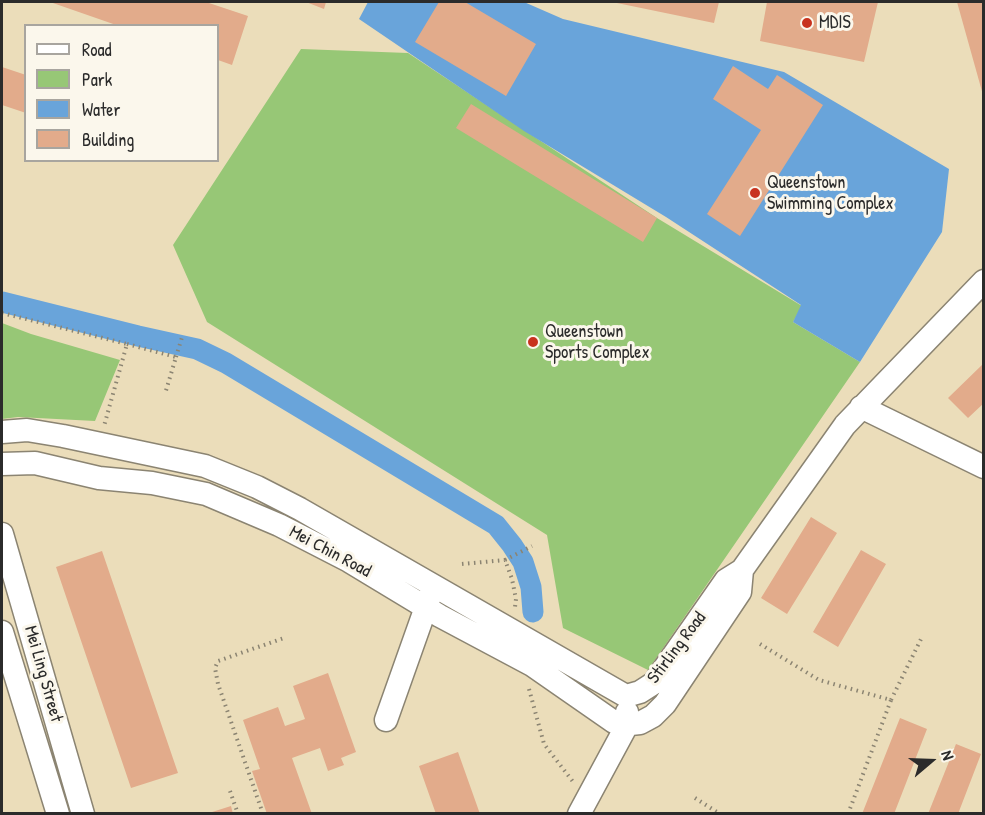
<!DOCTYPE html>
<style>
body{margin:0}
#map{position:relative;width:985px;height:815px;overflow:hidden;background:#ebddba;font-family:"Patrick Hand",sans-serif}
canvas{display:block}
.frame{position:absolute;inset:0;border:3px solid #2b2b2b;pointer-events:none}
.legend{position:absolute;left:24px;top:24px;width:195px;height:138px;box-sizing:border-box;background:#fbf7ec;border:2px solid #a8a59f;margin:0;padding:8px 10px;list-style:none;font-size:18px;color:#2b2b2b}
.legend li{display:flex;align-items:center;gap:12px;height:30px}
.legend b{width:30px;border:2px solid #a8a59f}
.north{position:absolute;left:901px;top:731px;width:60px;height:60px;-webkit-text-stroke:4px #fbf7ec;paint-order:stroke;rotate:71deg;font-size:16px;font-weight:700;line-height:24px;text-align:center;color:#2b2b2b}
.north::after{content:'';display:block;margin:auto;width:21px;height:27px;background:#2b2b2b;clip-path:polygon(50% 0,100% 100%,50% 72%,0 100%)}
</style>
<div id="map">
<canvas width="985" height="815"></canvas>
<div class="frame"></div>
<ul class="legend">
<li><b style="height:8px;background:#fff"></b>Road</li>
<li><b style="height:16px;background:#97c776"></b>Park</li>
<li><b style="height:16px;background:#69a4da"></b>Water</li>
<li><b style="height:16px;background:#e2ab8b"></b>Building</li>
</ul>
<div class="north">N</div>
</div>
<script>
const ctx = document.querySelector('canvas').getContext('2d');
ctx.lineJoin = 'round';
function fillPath(path, color) { ctx.fillStyle = color; ctx.fill(path, 'evenodd'); }
const shape = rows => new Path2D(rows.map(r => 'M' + r).join(''));
function stroke(path, color, width, dash) { ctx.strokeStyle = color; ctx.lineWidth = width; ctx.lineCap = dash ? 'butt' : 'round'; ctx.setLineDash(dash || []); ctx.stroke(path); }
function write(font, color, halo, rows, align = 'center') {
  ctx.font = font + ' "Patrick Hand",sans-serif'; ctx.lineWidth = 6; ctx.setLineDash([]); ctx.textBaseline = 'middle'; ctx.strokeStyle = halo; ctx.fillStyle = color; for (const [text, x, y, turn = 0] of rows) {
    ctx.save(); ctx.translate(x, y); ctx.rotate((+turn || 0) * Math.PI / 180); ctx.textAlign = isNaN(turn) ? turn : align; if (halo) ctx.strokeText(text, 0, 0); ctx.fillText(text, 0, 0); ctx.restore();
  }
}
fillPath(shape([
 [301,49,408,53,657,218,802,306,793,322,860,362,648,670,563,628,547,535,207,322,173,245],
 [2,323,31,334,120,360,95,421,18,417,2,419]
]), '#97c776');
fillPath(shape([
 [368,2,524,2,563,19,784,72,949,169,942,232,860,362,793,322,801,305,666,217,524,131,359,19]
]), '#69a4da');
stroke(shape([
 [2,302,138,336,197,349,226,363,496,525,512,545,523,562,531,587,533,612]
]), '#69a4da', 21);
fillPath(shape([
 [50,2,206,2,248,16,232,65,218,60,218,26,119,26],
 [306,2,326,2,324,9],
 [439,2,465,2,536,44,506,96,415,42],
 [612,2,719,2,714,23],
 [767,2,878,2,864,62,760,41],
 [957,2,984,2,984,95,983,95],
 [733,66,768,89,777,75,823,105,740,236,707,214,761,130,713,99],
 [2,67,26,75,26,113,2,105],
 [471,104,657,218,643,242,456,128],
 [984,363,984,403,968,418,948,398],
 [811,517,837,533,787,614,761,598],
 [861,550,886,564,838,647,813,632],
 [102,551,178,773,131,788,56,567],
 [328,673,356,752,341,758,344,765,328,771,320,748,292,758,312,814,267,814,252,771,260,769,243,720,278,707,285,726,305,719,293,686],
 [900,718,927,729,894,814,862,814],
 [956,744,981,754,958,814,928,814],
 [458,752,480,814,436,814,419,766],
 [231,806,233,814,209,814,209,813]
]), '#e2ab8b');
const minor = shape([
 [861,407,984,467],
 [2,432,27,430,63,436,205,466,257,487,300,509,626,696],
 [2,464,35,463,99,478,152,483,206,494,279,525,349,561,440,616,532,665,614,722,621,725,640,723,653,716,665,704,740,592,742,570],
 [2,534,83,814],
 [2,632,58,814],
 [626,696,640,692,654,683,726,580,742,570,845,425,984,281],
 [386,720,431,593],
 [579,814,627,725,627,712]
]);
stroke(minor, '#8b8472', 25);
stroke(shape([
 [2,313,127,344,104,426],
 [127,344,176,357,165,394],
 [176,357,183,334],
 [505,560,532,546],
 [462,564,505,560,512,579,516,599,515,607],
 [760,644,819,680,891,700,922,637],
 [529,689,544,744,574,783],
 [230,791,238,814],
 [695,798,720,814],
 [263,814,218,684,215,668,218,661,284,638],
 [848,814,891,700]
]), '#8b8472', 4, [1.5, 4.5]);
stroke(minor, '#fff', 22);
for (const [x, y, r, color] of [
 [807,23,6,"#c8321e"],
 [755,193,6,"#c8321e"],
 [533,342,6,"#c8321e"]
]) { const dot = new Path2D(); dot.arc(x, y, r, 0, 2 * Math.PI); ctx.fillStyle = color; ctx.fill(dot); stroke(dot, '#fbf7ec', 2); }
write('18px', '#2b2b2b', '#fbf7ec', [
 ["MDIS",819,23],
 ["Queenstown",767,183],
 ["Swimming Complex",767,204],
 ["Queenstown",545,332],
 ["Sports Complex",545,353]
], 'left');
write('18px', '#2b2b2b', '#fbf7ec', [
 ["Mei Chin Road",330,552,28],
 ["Stirling Road",677,648,-53],
 ["Mei Ling Street",43,674,74]
]);
</script>
